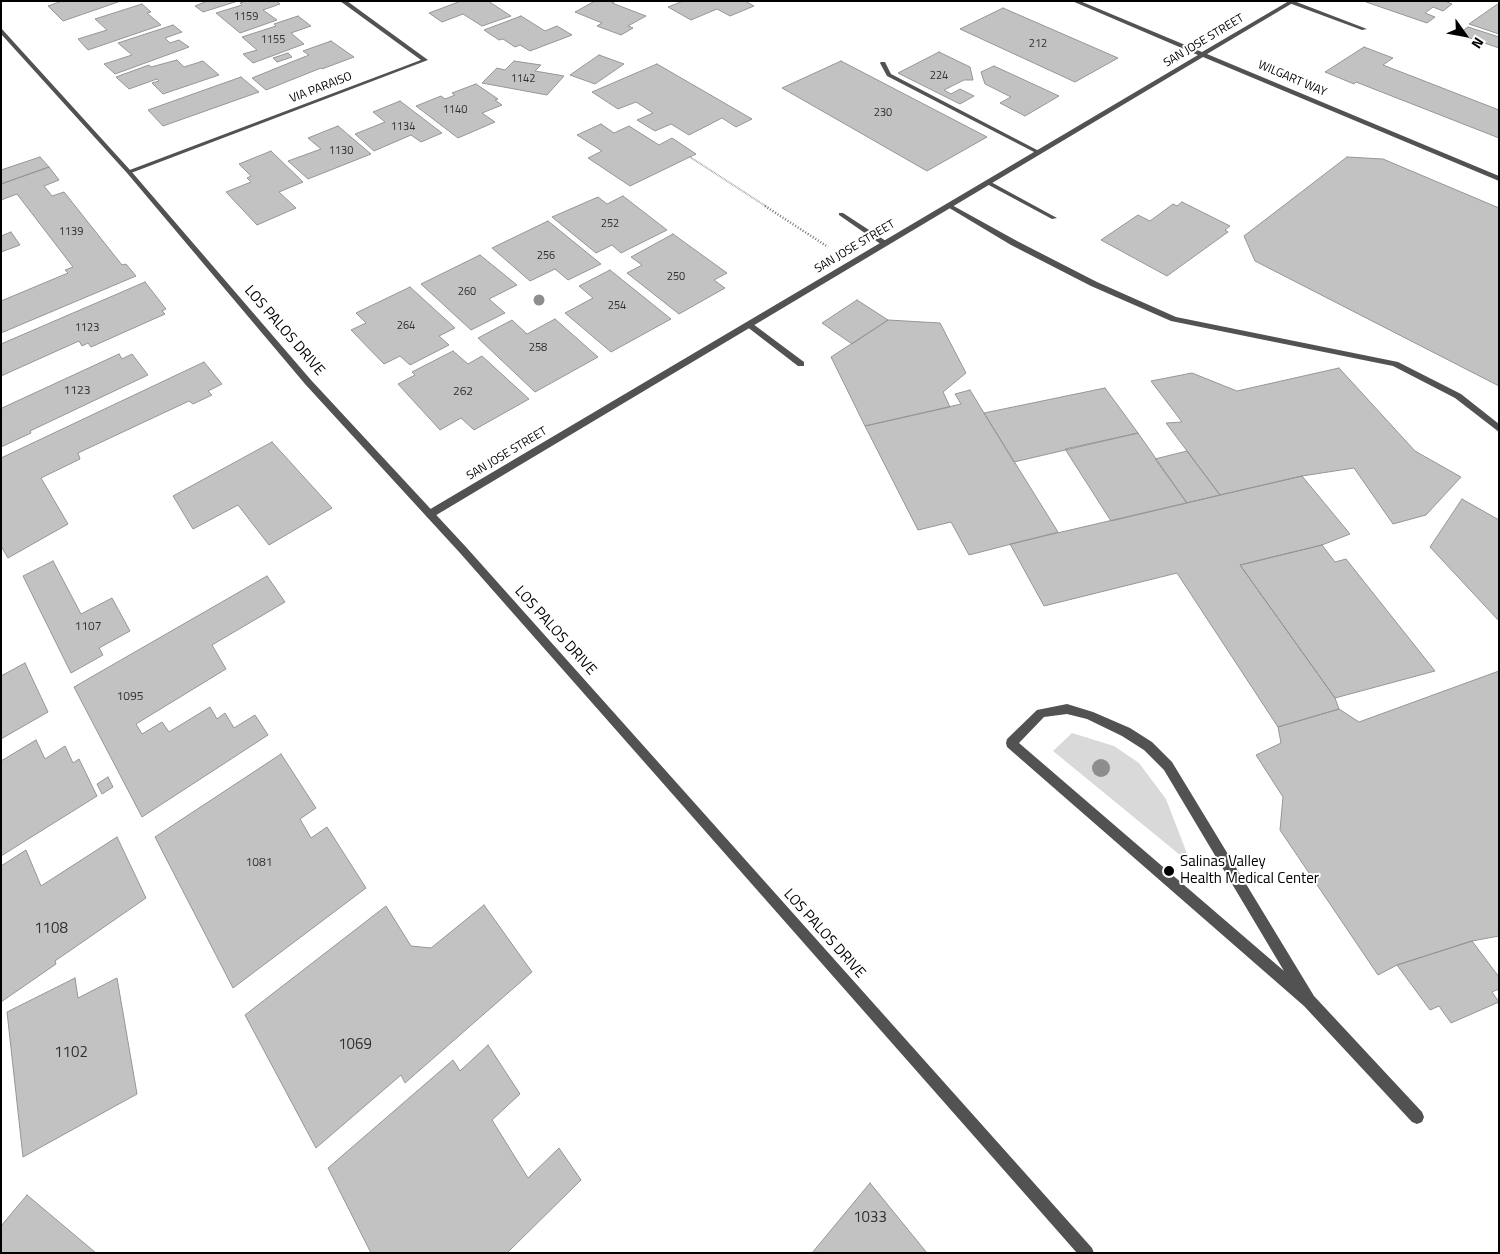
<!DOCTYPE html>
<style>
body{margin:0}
#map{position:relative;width:1500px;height:1254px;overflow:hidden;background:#fff;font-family:"Titillium Web",sans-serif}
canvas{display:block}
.frame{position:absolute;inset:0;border:2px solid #000;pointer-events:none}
.north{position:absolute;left:1440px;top:10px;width:50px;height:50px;-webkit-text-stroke:4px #fff;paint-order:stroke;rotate:122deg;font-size:14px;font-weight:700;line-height:20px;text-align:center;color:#000}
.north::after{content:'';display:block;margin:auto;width:18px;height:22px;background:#000;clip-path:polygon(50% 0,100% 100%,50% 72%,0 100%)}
</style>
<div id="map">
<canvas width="1500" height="1254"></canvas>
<div class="frame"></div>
<div class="north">N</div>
</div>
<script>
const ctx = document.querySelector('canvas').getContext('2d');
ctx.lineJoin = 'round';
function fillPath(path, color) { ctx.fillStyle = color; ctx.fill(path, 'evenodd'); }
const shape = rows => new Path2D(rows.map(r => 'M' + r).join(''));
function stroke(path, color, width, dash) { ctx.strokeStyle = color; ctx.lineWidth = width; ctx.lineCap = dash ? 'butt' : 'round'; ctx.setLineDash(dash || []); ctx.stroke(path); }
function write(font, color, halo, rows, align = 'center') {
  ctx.font = font + ' "Titillium Web",sans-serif'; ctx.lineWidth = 4; ctx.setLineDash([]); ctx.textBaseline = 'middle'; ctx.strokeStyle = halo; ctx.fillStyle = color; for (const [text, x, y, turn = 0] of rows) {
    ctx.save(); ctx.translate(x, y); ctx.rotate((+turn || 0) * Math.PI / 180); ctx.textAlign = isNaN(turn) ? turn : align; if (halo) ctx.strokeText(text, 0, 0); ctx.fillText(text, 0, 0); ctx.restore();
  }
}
fillPath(shape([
 [1072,733,1114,746,1139,763,1166,799,1191,864,1053,751]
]), '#d9d9d9');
const building = shape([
 [62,1,121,1,63,21,48,6,62,1],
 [204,1,238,1,203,12,195,6,205,2,204,1],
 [246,1,277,1,280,4,263,10,277,20,240,33,216,13,242,5,240,3,246,1],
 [461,1,488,1,511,16,482,26,463,14,442,22,429,13,461,1],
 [595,1,616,1,612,3,646,16,628,26,633,28,621,35,597,26,602,23,575,12,595,1],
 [683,1,745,1,754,6,730,16,717,9,691,20,668,7,683,1],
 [1368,1,1445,1,1452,4,1443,11,1433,7,1425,13,1435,17,1427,23,1366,2,1368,1],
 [1499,3,1499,34,1469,24,1499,3],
 [142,4,151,12,147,13,161,25,88,50,78,39,107,30,95,19,142,4],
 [1003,8,1118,58,1075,82,960,29,1003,8],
 [298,16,311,26,291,33,304,44,253,63,243,54,257,50,242,37,276,26,274,24,298,16],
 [521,16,545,31,557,26,572,35,530,51,520,45,515,47,503,39,499,40,484,30,521,16],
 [173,25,182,32,165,38,170,43,179,40,189,47,115,74,104,64,132,55,118,43,173,25],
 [1468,27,1499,37,1499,48,1458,34,1468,27],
 [331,41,354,57,322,69,321,68,266,90,252,78,309,55,303,51,331,41],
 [1364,47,1393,58,1383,65,1499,110,1499,138,1356,82,1354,84,1325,72,1364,47],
 [939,52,970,67,973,80,964,80,944,90,951,94,960,89,974,96,960,104,898,73,939,52],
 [288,53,292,57,277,62,273,58,288,53],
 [599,55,624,64,595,84,570,75,599,55],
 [177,60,184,67,203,61,219,75,163,94,152,83,159,81,157,79,129,89,116,77,149,65,151,67,177,60],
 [514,61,541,65,535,71,564,76,547,95,482,83,497,68,505,70,514,61],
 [841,61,987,137,927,171,782,88,841,61],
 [657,64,752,119,736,127,722,118,689,135,671,124,655,131,637,120,653,113,636,102,618,109,592,92,657,64],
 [994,66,1059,96,1025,116,1000,103,1011,97,985,84,981,72,994,66],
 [241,77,259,92,163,126,148,110,241,77],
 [476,84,498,99,495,100,502,105,482,113,495,122,458,138,416,106,441,96,445,99,455,95,452,93,476,84],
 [400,101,442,133,421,142,411,135,374,151,355,134,385,122,373,112,400,101],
 [601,124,614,133,629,126,659,145,672,138,696,154,630,186,588,158,602,151,577,135,601,124],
 [338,126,371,154,308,179,288,161,321,149,308,138,338,126],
 [271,151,303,182,279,192,296,208,257,225,226,192,251,182,247,178,251,176,239,164,271,151],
 [40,157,49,167,1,184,1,170,40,157],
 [1347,157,1383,159,1499,208,1499,386,1255,261,1244,236,1347,157],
 [49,167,59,180,44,186,52,196,64,192,122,265,126,264,136,276,1,333,1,301,68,273,65,270,73,267,17,194,1,200,1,184,49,167],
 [623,196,667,230,621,253,612,245,596,253,552,217,598,197,607,204,623,196],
 [1182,202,1230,226,1225,230,1228,232,1167,276,1101,240,1138,215,1150,221,1173,204,1177,206,1182,202],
 [548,221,601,264,568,280,555,269,530,281,492,248,548,221],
 [11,232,20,245,1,252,1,236,11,232],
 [673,234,727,273,714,280,725,288,679,314,627,273,642,265,631,257,673,234],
 [480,255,517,285,489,299,505,313,471,330,421,284,480,255],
 [610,270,671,319,611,352,565,313,593,298,579,286,610,270],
 [145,282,166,309,162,311,165,314,91,347,88,343,82,346,79,341,1,376,1,344,145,282],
 [410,287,455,328,439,336,449,345,410,365,400,356,384,364,351,330,366,323,356,313,410,287],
 [857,300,888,320,852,344,822,323,857,300],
 [555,319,598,357,535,392,478,338,512,320,527,334,555,319],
 [888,320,940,323,966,373,943,392,950,407,865,426,831,357,888,320],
 [453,351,468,364,482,356,529,399,474,430,461,418,440,430,398,384,415,375,412,372,453,351],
 [119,354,122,359,132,354,148,375,30,431,31,433,1,447,1,406,2,408,119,354],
 [204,362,222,384,208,391,212,395,193,404,189,401,78,453,80,459,41,478,68,524,8,558,1,546,1,458,204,362],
 [1339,368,1415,451,1461,477,1426,515,1393,524,1354,468,1302,476,1220,495,1166,423,1182,422,1151,381,1192,373,1237,391,1339,368],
 [1105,388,1138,433,1014,462,984,413,1105,388],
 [970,390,984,413,1058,532,969,555,951,522,918,530,865,426,961,404,955,394,970,390],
 [1138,433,1187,503,1111,521,1065,449,1138,433],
 [272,442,332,508,269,545,238,505,193,529,173,496,272,442],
 [1187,451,1220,495,1187,503,1155,459,1187,451],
 [1302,476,1350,534,1322,545,1240,565,1335,698,1339,709,1278,727,1177,573,1044,606,1010,544,1302,476],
 [1462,499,1499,520,1499,621,1430,547,1462,499],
 [1322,545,1335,562,1346,559,1435,671,1335,698,1240,565,1322,545],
 [53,561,81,614,112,598,130,631,99,648,103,655,71,673,23,576,53,561],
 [267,576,285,602,212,645,226,669,136,724,142,734,162,722,169,732,210,707,217,719,225,713,234,728,255,715,268,735,142,817,74,687,267,576],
 [25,663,48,712,1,739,1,676,25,663],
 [1499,671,1499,936,1472,941,1397,965,1378,975,1280,830,1283,797,1256,755,1281,743,1278,727,1339,709,1359,722,1499,671],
 [36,740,45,759,65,746,73,763,79,759,97,796,1,856,1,761,36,740],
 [281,754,316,808,300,819,311,838,327,827,366,888,233,988,155,837,281,754],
 [108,777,113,787,102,794,97,784,108,777],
 [117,837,146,898,55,961,56,964,1,1002,1,866,26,850,41,886,117,837],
 [484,905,532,972,405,1083,401,1075,316,1148,245,1015,386,906,411,946,431,948,484,905],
 [1472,941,1499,977,1499,989,1492,992,1499,1002,1451,1023,1439,1006,1430,1010,1397,965,1472,941],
 [75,978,78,998,117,978,137,1094,23,1157,7,1012,75,978],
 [488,1045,520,1094,492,1120,528,1178,559,1148,581,1180,507,1253,371,1253,328,1168,453,1060,460,1071,488,1045],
 [870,1183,927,1253,812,1253,870,1183],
 [27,1195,96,1253,1,1253,1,1226,27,1195]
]);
fillPath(building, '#c2c2c2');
stroke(building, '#969696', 1);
stroke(shape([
 [690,157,767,207]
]), '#747474', 2, [0.5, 1]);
stroke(shape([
 [765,206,828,247]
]), '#747474', 2.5, [1, 2]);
fillPath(shape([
 [1289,1,1294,1,1367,29,1362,30,1289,3,1289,1],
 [881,62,885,62,891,74,1041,152,1036,153,887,76,880,63,881,62],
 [985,181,989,181,1057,218,1052,219,985,183,985,181],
 [946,204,950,204,1017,241,1097,282,1176,317,1398,362,1461,394,1499,424,1499,432,1455,398,1393,366,1171,321,1091,286,1011,245,946,206,946,204],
 [839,213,843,213,889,243,882,245,839,215,839,213],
 [749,321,804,362,804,366,798,366,746,326,745,324,749,321],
 [1067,704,1093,712,1130,728,1152,742,1172,762,1314,996,1422,1112,1424,1117,1422,1122,1417,1124,1412,1122,1304,1006,1007,747,1006,743,1007,739,1037,710,1067,704],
 [1067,714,1087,719,1122,736,1144,750,1164,770,1284,971,1019,743,1044,717,1067,714]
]), '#525252');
fillPath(shape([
 [340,1,347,1,428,60,131,173,127,173,127,171,421,60,340,1],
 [1072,1,1080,1,1202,52,1289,1,1296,1,1207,54,1499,176,1499,181,1203,57,433,517,427,517,425,514,427,511,1198,55,1072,1]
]), '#525252');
fillPath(shape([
 [1,28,131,171,311,380,466,547,1092,1248,1094,1253,1077,1253,460,553,305,384,127,173,1,34,1,28]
]), '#525252');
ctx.fillStyle = '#8d8d8d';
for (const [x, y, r] of [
 [539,300,5.5],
 [1101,768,9]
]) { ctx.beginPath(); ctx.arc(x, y, r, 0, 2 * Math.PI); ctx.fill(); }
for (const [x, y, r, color] of [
 [1169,871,6,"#000"]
]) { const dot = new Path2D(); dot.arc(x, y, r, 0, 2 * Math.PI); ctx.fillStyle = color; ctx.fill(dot); stroke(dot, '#fff', 2); }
write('11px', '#303030', null, [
 ["1159",246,17],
 ["1155",273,40],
 ["212",1038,44],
 ["224",939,76],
 ["1142",523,79],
 ["1140",455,110],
 ["230",883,113],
 ["1134",403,127],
 ["1130",341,151],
 ["252",610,224],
 ["1139",71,232],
 ["256",546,256],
 ["250",676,277],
 ["260",467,292],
 ["254",617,306],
 ["264",406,326],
 ["1123",87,328],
 ["258",538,348]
]);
write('12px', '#000', '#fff', [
 ["SAN JOSE STREET",1204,41,-31],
 ["WILGART WAY",1292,79,23],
 ["VIA PARAISO",321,88,-21],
 ["SAN JOSE STREET",855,247,-31],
 ["SAN JOSE STREET",507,454,-31]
]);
write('12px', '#303030', null, [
 ["1123",77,391],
 ["262",463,392],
 ["1107",88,627],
 ["1095",130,697],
 ["1081",259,863]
]);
write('15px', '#000', '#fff', [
 ["LOS PALOS DRIVE",284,331,49],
 ["LOS PALOS DRIVE",555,631,48],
 ["LOS PALOS DRIVE",824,934,48]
]);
write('15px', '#000', '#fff', [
 ["Salinas Valley",1180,862],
 ["Health Medical Center",1180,879]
], 'left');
write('15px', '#303030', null, [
 ["1108",51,929],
 ["1069",355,1045],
 ["1102",71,1053],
 ["1033",870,1218]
]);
</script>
